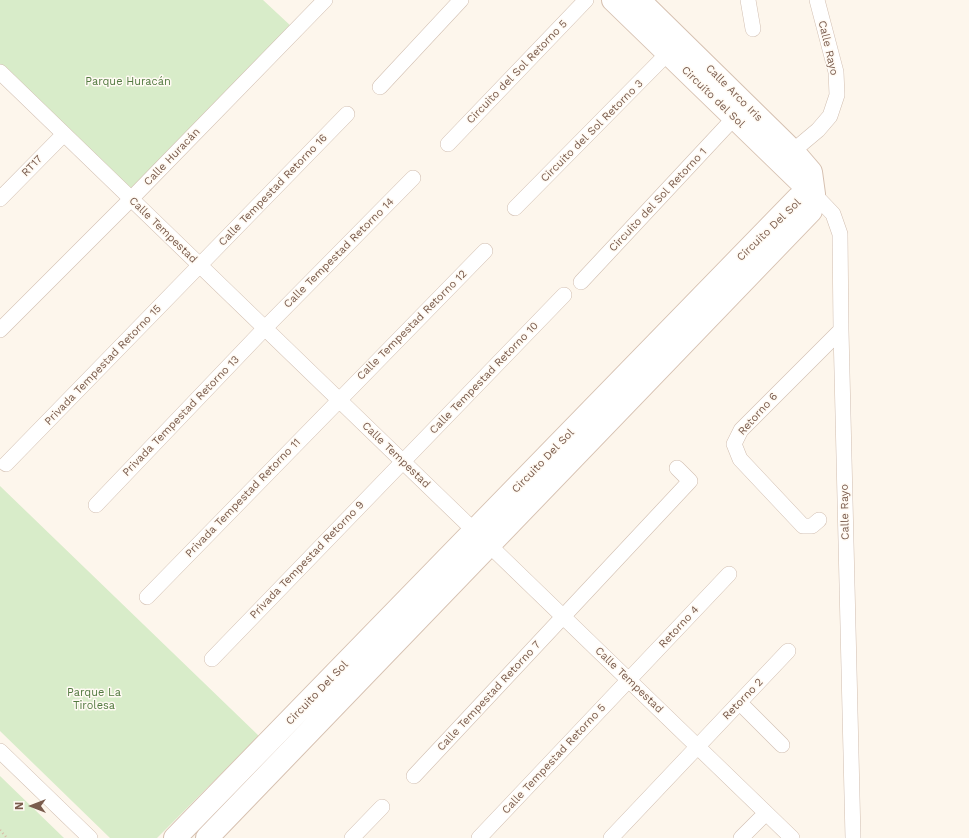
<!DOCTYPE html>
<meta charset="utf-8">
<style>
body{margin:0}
#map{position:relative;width:969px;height:838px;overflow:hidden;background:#fdf6ec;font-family:"Work Sans",sans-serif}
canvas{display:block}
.north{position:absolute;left:12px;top:786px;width:40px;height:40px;-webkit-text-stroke:3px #fffaf3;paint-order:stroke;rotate:270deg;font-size:11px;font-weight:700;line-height:16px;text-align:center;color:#7a5c4d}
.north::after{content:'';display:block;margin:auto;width:14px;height:18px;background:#7a5c4d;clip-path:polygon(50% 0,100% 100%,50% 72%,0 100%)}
</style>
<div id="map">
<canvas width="969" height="838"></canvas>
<div class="north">N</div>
</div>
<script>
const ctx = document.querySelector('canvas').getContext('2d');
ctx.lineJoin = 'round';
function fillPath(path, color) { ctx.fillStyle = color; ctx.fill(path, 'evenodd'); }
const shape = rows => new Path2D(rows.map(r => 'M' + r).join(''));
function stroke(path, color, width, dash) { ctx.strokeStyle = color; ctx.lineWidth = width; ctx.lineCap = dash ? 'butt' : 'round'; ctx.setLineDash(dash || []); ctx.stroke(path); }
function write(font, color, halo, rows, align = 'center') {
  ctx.font = font + ' "Work Sans",sans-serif'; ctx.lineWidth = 3; ctx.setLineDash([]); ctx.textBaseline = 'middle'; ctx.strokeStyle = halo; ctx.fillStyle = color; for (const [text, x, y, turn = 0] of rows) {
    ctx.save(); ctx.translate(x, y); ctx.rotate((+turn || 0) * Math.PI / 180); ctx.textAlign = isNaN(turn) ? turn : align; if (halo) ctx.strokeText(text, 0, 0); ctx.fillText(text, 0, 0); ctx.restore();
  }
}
fillPath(shape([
 [0,0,263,0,292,27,131,199,0,72],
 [0,486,259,736,157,838,110,838,0,731],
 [0,776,64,838,0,838]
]), '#d8ecc9');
const street = shape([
 [748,0,753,29],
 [0,72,792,838],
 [380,87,461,0],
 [448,144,586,0],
 [793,151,818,130,830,116,837,95,836,72,817,0],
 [814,194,833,214,840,234,841,330,853,838],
 [0,199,64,134],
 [515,208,668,53],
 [581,282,734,118],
 [0,330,131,199,325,0],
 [6,464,347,114],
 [96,505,266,327,413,178],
 [819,520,812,526,803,526,740,459,734,444,741,430,841,330],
 [147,597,485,251],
 [212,659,564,295],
 [740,703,782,745],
 [0,751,90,838],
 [414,776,690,481,677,468],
 [352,838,382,807],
 [479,838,729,574],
 [611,838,788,651],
 [741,838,766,813]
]);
const secondary = shape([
 [613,0,811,192],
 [175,838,798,198,814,194],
 [207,838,811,211,814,194,811,172,793,151,639,0]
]);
stroke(street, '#d1beb0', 16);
stroke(secondary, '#d6c0b0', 24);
stroke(shape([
 [0,830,7,838]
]), '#d9b8a5', 2.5, [1, 3]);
stroke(street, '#fff', 15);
stroke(secondary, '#fff', 22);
write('11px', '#7a5c4d', '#fffaf3', [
 ["Calle Rayo",828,48,77],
 ["Circuito del Sol Retorno 5",517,72,-46],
 ["Calle Arco Iris",734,93,45],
 ["Circuito del Sol",713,97,44],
 ["Circuito del Sol Retorno 3",592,131,-45],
 ["Calle Huracán",172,157,-46],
 ["RT17",32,166,-46],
 ["Calle Tempestad Retorno 16",273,190,-46],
 ["Circuito del Sol Retorno 1",658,200,-47],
 ["Calle Tempestad",163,230,44],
 ["Circuito Del Sol",769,230,-44],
 ["Calle Tempestad Retorno 14",339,253,-45],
 ["Calle Tempestad Retorno 12",412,325,-45],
 ["Privada Tempestad Retorno 15",103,365,-46],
 ["Calle Tempestad Retorno 10",484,378,-46],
 ["Retorno 6",758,414,-48],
 ["Privada Tempestad Retorno 13",181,416,-46],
 ["Calle Tempestad",396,455,44],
 ["Circuito Del Sol",543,461,-46],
 ["Privada Tempestad Retorno 11",243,498,-46],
 ["Calle Rayo",845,512,-91],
 ["Privada Tempestad Retorno 9",307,560,-46],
 ["Retorno 4",679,627,-47],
 ["Calle Tempestad",629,680,44],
 ["Circuito Del Sol",317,693,-46],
 ["Calle Tempestad Retorno 7",489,696,-47],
 ["Retorno 2",743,699,-46],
 ["Calle Tempestad Retorno 5",554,759,-47]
]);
write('11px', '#537a41', '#fffaf3', [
 ["Parque Huracán",128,82],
 ["Parque La",94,693],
 ["Tirolesa",94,706]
]);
</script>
